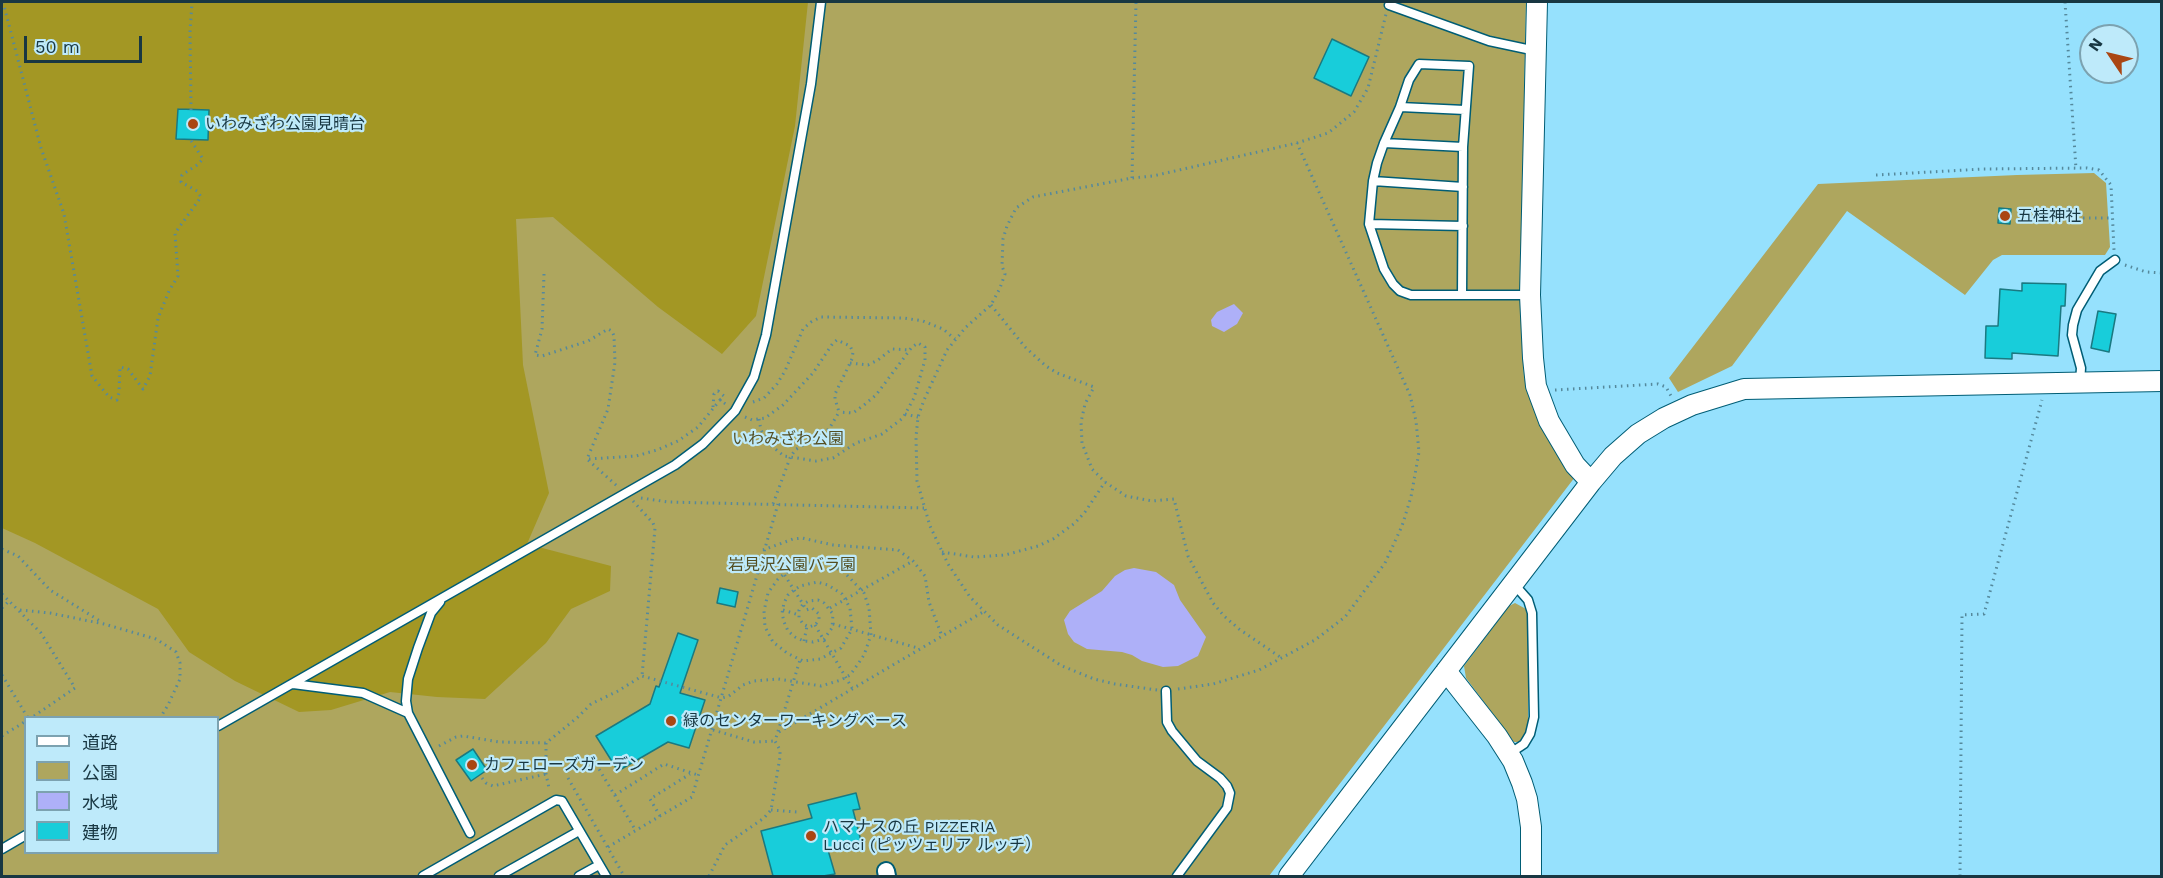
<!DOCTYPE html>
<meta charset="utf-8">
<style>
body{margin:0}
#map{position:relative;width:2163px;height:878px;overflow:hidden;background:#96e1fd;font-family:"Work Sans","Noto Sans JP",sans-serif}
canvas{display:block}
.frame{position:absolute;inset:0;border:3px solid #183742;pointer-events:none}
.legend{position:absolute;left:24px;top:716px;width:195px;height:138px;box-sizing:border-box;background:#beeafa;border:2px solid #7ca2b0;margin:0;padding:8px 10px;list-style:none;font-size:18px;color:#183742}
.legend li{display:flex;align-items:center;gap:12px;height:30px}
.legend b{width:30px;border:2px solid #7ca2b0}
.north{position:absolute;left:2079px;top:24px;width:60px;height:60px;box-sizing:border-box;background:#beeafa;border:2px solid #7ca2b0;border-radius:50%;rotate:305deg;font-size:16px;font-weight:700;line-height:24px;text-align:center;color:#183742}
.north::after{content:'';display:block;margin:auto;width:21px;height:27px;background:#aa4613;clip-path:polygon(50% 0,100% 100%,50% 72%,0 100%)}
.scale{position:absolute;left:24px;top:36px;width:118px;height:27px;box-sizing:border-box;border:3px solid #183742;border-top:0;padding-left:8px;font-size:18px;line-height:21px;white-space:nowrap;color:#183742;-webkit-text-stroke:4px #beeafa;paint-order:stroke}
</style>
<div id="map">
<canvas width="2163" height="878"></canvas>
<div class="frame"></div>
<ul class="legend">
<li><b style="height:8px;background:#fff"></b>道路</li>
<li><b style="height:16px;background:#aea65e"></b>公園</li>
<li><b style="height:16px;background:#aeb0f8"></b>水域</li>
<li><b style="height:16px;background:#18cdda"></b>建物</li>
</ul>
<div class="north">N</div>
<div class="scale">50 m</div>
</div>
<script>
const ctx = document.querySelector('canvas').getContext('2d');
ctx.lineJoin = 'round';
function fillPath(path, color) { ctx.fillStyle = color; ctx.fill(path, 'evenodd'); }
const shape = rows => new Path2D(rows.map(r => 'M' + r).join(''));
function stroke(path, color, width, dash) { ctx.strokeStyle = color; ctx.lineWidth = width; ctx.lineCap = dash ? 'butt' : 'round'; ctx.setLineDash(dash || []); ctx.stroke(path); }
function write(font, color, halo, rows, align = 'center') {
  ctx.font = font + ' "Work Sans","Noto Sans JP",sans-serif'; ctx.lineWidth = 4.5; ctx.setLineDash([]); ctx.textBaseline = 'middle'; ctx.strokeStyle = halo; ctx.fillStyle = color; for (const [text, x, y, turn = 0] of rows) {
    ctx.save(); ctx.translate(x, y); ctx.rotate((+turn || 0) * Math.PI / 180); ctx.textAlign = isNaN(turn) ? turn : align; if (halo) ctx.strokeText(text, 0, 0); ctx.fillText(text, 0, 0); ctx.restore();
  }
}
fillPath(shape([
 [2,2,1526,2,1520,302,1524,377,1543,429,1575,477,1269,876,2,876],
 [26,718,218,718,218,852,26,852],
 [2094,173,2106,183,2110,247,2105,255,2002,255,1993,260,1965,295,1847,211,1732,366,1678,392,1669,378,1818,184,2017,175],
 [1515,603,1526,609,1528,619,1528,725,1526,734,1520,742,1514,742,1466,678,1464,666,1509,606]
]), '#aea65e');
fillPath(shape([
 [2,2,808,2,795,126,756,316,722,354,658,307,553,217,516,219,523,365,549,493,527,544,611,566,610,591,571,609,546,643,485,699,437,697,390,692,331,710,299,712,235,681,189,652,158,609,35,543,2,528]
]), '#a39724');
fillPath(shape([
 [1234,304,1243,313,1237,324,1224,332,1212,326,1211,320,1217,312],
 [1134,568,1156,572,1174,585,1180,600,1206,637,1198,656,1178,666,1163,667,1142,661,1132,655,1122,652,1087,649,1074,642,1068,634,1064,620,1070,611,1102,591,1115,576,1125,570]
]), '#aeb0f8');
const building = shape([
 [1332,39,1369,57,1351,96,1314,78,1332,39],
 [178,109,209,110,208,140,176,139,178,109],
 [1999,208,2011,209,2010,224,1998,223,1999,208],
 [2022,283,2066,284,2065,306,2061,306,2058,356,2012,353,2012,359,1985,358,1986,326,1998,326,2000,289,2022,291,2022,283],
 [2098,311,2116,314,2109,352,2091,348,2098,311],
 [720,588,738,592,735,607,717,603,720,588],
 [678,633,698,640,680,693,705,700,689,748,668,742,618,771,596,736,650,704,656,686,659,687,678,633],
 [473,749,487,770,471,781,456,760,473,749],
 [856,793,860,809,853,810,861,841,828,850,835,874,823,876,773,876,761,831,812,818,808,805,856,793]
]);
fillPath(building, '#18cdda');
stroke(building, '#1a7981', 1.5);
const service = shape([
 [1389,5,1489,41,1536,51],
 [1400,107,1465,110],
 [1384,143,1463,147],
 [1373,181,1463,187],
 [1369,224,1463,226],
 [1462,295,1463,147,1469,66,1419,64,1409,80,1400,107,1384,143,1377,163,1373,181,1369,224,1384,269,1393,284,1400,291,1411,295,1530,295],
 [2080,382,2081,368,2072,335,2073,325,2077,310,2100,271,2115,260],
 [440,602,431,613,418,648,408,679,406,701,408,713,470,833],
 [293,684,363,693,408,713],
 [1166,691,1167,722,1172,731,1197,761,1220,778,1227,786,1230,793,1227,808,1177,876],
 [218,726,675,465,703,444,735,411,754,377,766,335,811,84,821,2],
 [1509,754,1524,744,1530,734,1534,717,1532,613,1528,600,1513,583],
 [2,849,26,835],
 [423,876,556,800,562,801,606,876],
 [499,876,579,831],
 [579,876,599,865]
]);
const minor = shape([
 [886,871,887,876]
]);
const tertiary = shape([
 [1537,2,1530,295,1533,358,1536,386,1549,421,1575,465,1591,482],
 [1446,671,1497,736,1513,761,1522,783,1527,799,1531,827,1531,876],
 [1289,876,1591,482,1613,456,1638,434,1664,418,1692,405,1744,389,2162,381]
]);
stroke(service, '#005d75', 11);
stroke(minor, '#005d75', 20);
stroke(tertiary, '#005d75', 22);
stroke(shape([
 [3,2,41,148,64,214,92,376,109,397,117,400,119,393,120,367,128,369,143,389,150,376,158,318,169,291,178,276,175,233,201,197,197,191,181,182,182,175,197,165,203,159,190,139],
 [2065,2,2076,169],
 [191,110,190,32,192,2],
 [1876,175,1983,169,2087,168,2099,170,2111,185,2114,250],
 [1132,178,1136,2],
 [2023,218,2113,218],
 [2125,265,2146,272,2162,273],
 [544,274,542,329,535,355,542,356,588,341,608,329,612,331,614,336,615,362,608,409,587,459,617,486],
 [991,305,1025,347,1046,366,1057,373,1094,387,1085,404,1081,422,1082,443,1092,469,1105,482,1126,496,1152,501,1174,499,1188,556,1213,603,1224,616,1239,629,1283,659],
 [850,363,868,365,878,360,892,349,911,350],
 [1555,390,1658,384,1666,387,1671,396],
 [753,402,764,398,777,384,785,371,803,329,811,322,821,317,904,318,923,321,943,329,955,339],
 [713,407,714,394,718,391,724,396,720,400],
 [905,414,918,417],
 [745,417,752,420,765,418,783,405,813,373,833,343,837,340,850,346,853,352,852,359,835,394,835,399,839,412,829,429,795,450,790,458,773,504],
 [759,419,761,430,769,444,784,456,816,461,833,458,856,443,882,434,903,418,914,398,925,360,925,347,918,343,912,347,876,395,864,405,853,413,839,412],
 [589,459,636,456,657,450,678,441,698,427,720,400,727,405],
 [641,498,668,502,924,508],
 [633,501,653,523,655,528,642,676],
 [2,549,18,556,50,590,100,621],
 [763,550,793,539,802,538,833,545,898,550,913,561,925,576,929,602,942,636],
 [942,552,974,557,1005,555,1038,546,1053,539,1075,523,1085,512,1105,482],
 [2,594,41,633,75,688,31,718],
 [2,608,9,601],
 [830,608,913,561],
 [20,610,50,613,104,624,156,639,176,652,180,663,180,679,168,705,160,718],
 [783,610,799,615],
 [833,624,918,648],
 [815,625,852,688],
 [804,641,807,626],
 [2,675,28,718],
 [1178,689,1213,684,1259,670,1315,640,1345,617,1385,563,1402,526,1411,497,1419,452,1416,421,1410,395,1297,143],
 [1157,690,1115,684,1094,679,1062,666,998,625,970,597,948,564,930,526,917,481,916,437,918,417,924,400,947,350,966,327,991,305,1000,288,1005,274,1002,266,1003,239,1007,226,1016,208,1033,197,1132,178,1153,176,1297,143,1328,133,1354,112,1368,88,1386,14],
 [713,730,754,742,775,741],
 [779,732,983,612],
 [2,736,26,721],
 [546,743,546,774,549,788],
 [439,746,456,737,463,736,499,742,546,743,578,717,591,704,618,691,642,676,722,698,729,696,743,685,754,681,778,679,821,686,841,680,850,675,858,664,864,655,871,635,869,608,864,593,844,572,828,564,810,563,793,568,784,574,778,579,768,593,764,611,765,627,773,642,787,653,803,661,820,659,841,648,852,629,850,608,842,594,828,585,817,582,800,586,794,590,788,595,784,603,782,613,784,622,788,631,795,637,804,641,813,642,824,639,832,628,833,614,824,603,818,600,809,601,803,604,799,610,799,618,803,624,809,627,815,625,819,620,819,614,812,608,806,610,803,604,794,590,784,574],
 [593,759,636,831],
 [482,778,486,783,493,786,546,774],
 [568,778,624,876],
 [615,795,664,764,698,775],
 [771,810,797,812],
 [660,816,650,799,690,774],
 [608,847,692,797,778,504],
 [709,876,725,845,764,818,771,810,780,757,780,750,775,741,800,660],
 [1960,876,1962,615,1984,614,2042,400]
]), '#55899c', 3, [1.5, 4.5]);
stroke(service, '#fff', 8);
stroke(minor, '#fff', 16);
stroke(tertiary, '#fff', 20);
for (const [x, y, r, color] of [
 [193,124,6,"#aa4613"],
 [2005,216,6,"#aa4613"],
 [671,721,6,"#aa4613"],
 [472,765,6,"#aa4613"],
 [811,836,6,"#aa4613"]
]) { const dot = new Path2D(); dot.arc(x, y, r, 0, 2 * Math.PI); ctx.fillStyle = color; ctx.fill(dot); stroke(dot, '#beeafa', 2); }
write('16px', '#183742', '#beeafa', [
 ["いわみざわ公園見晴台",205,124],
 ["五桂神社",2017,216],
 ["緑のセンターワーキングベース",683,721],
 ["カフェローズガーデン",484,765],
 ["ハマナスの丘 PIZZERIA",823,827],
 ["Lucci (ピッツェリア ルッチ）",823,845]
], 'left');
write('16px', '#544f23', '#beeafa', [
 ["いわみざわ公園",788,439],
 ["岩見沢公園バラ園",792,565]
]);
</script>
